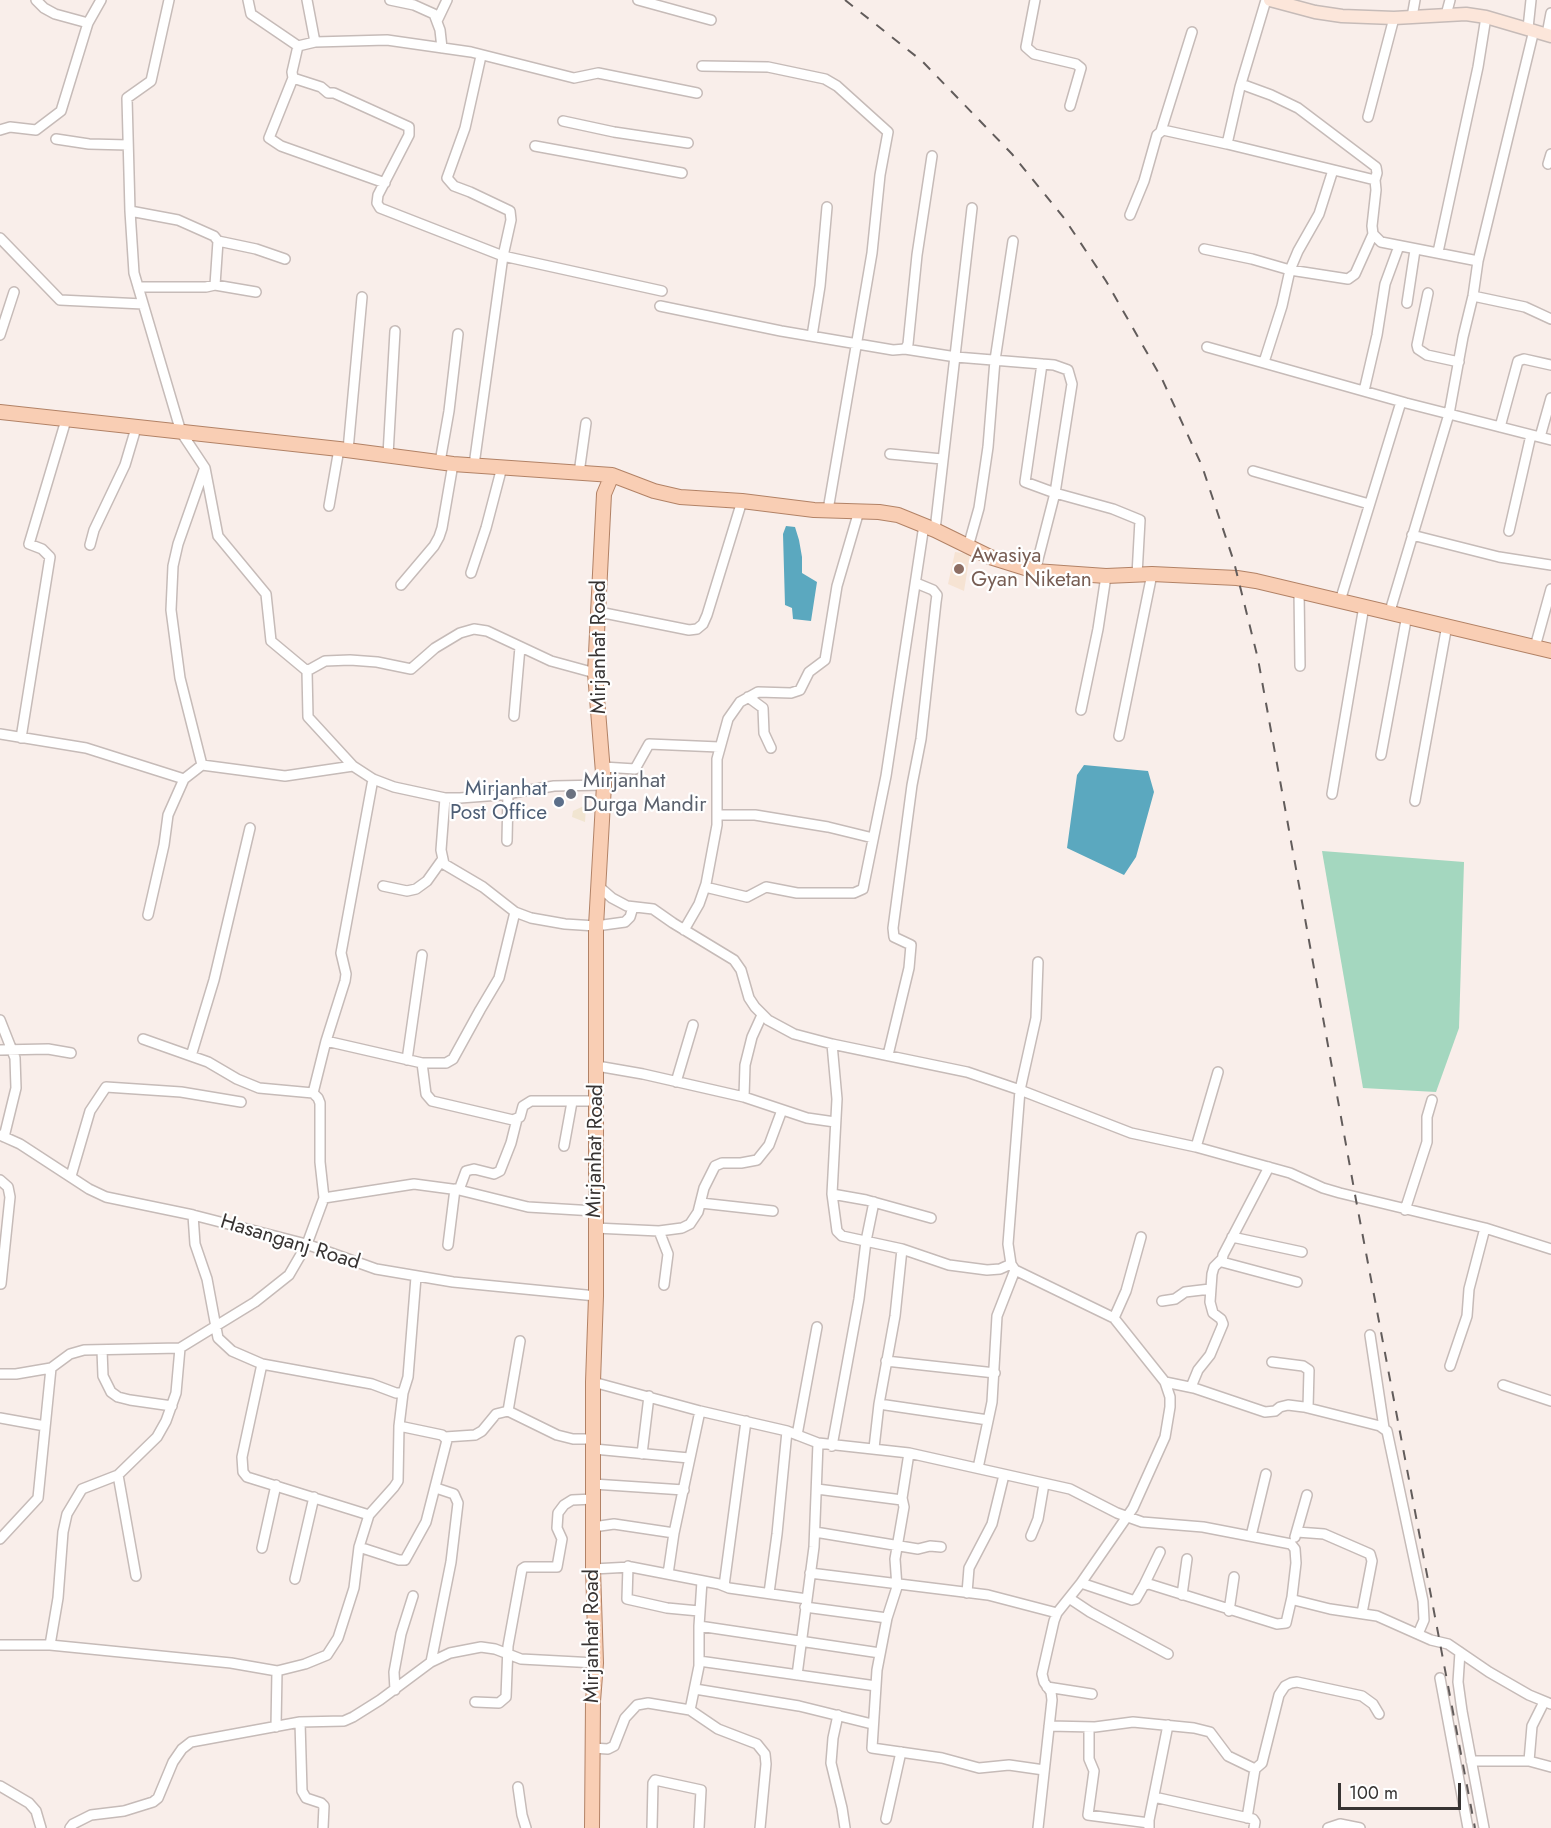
<!DOCTYPE html>
<style>
body{margin:0}
#map{position:relative;width:1551px;height:1828px;overflow:hidden;background:#f9eeea;font-family:Jost,sans-serif}
canvas{display:block}
.scale{position:absolute;left:1338px;top:1783px;width:123px;height:27px;box-sizing:border-box;border:3px solid #373332;border-top:0;padding-left:8px;font-size:18px;line-height:21px;white-space:nowrap;color:#373332;-webkit-text-stroke:4px #fff;paint-order:stroke}
</style>
<div id="map">
<canvas width="1551" height="1828"></canvas>
<div class="scale">100 m</div>
</div>
<script>
const ctx = document.querySelector('canvas').getContext('2d');
ctx.lineJoin = 'round';
function fillPath(path, color) { ctx.fillStyle = color; ctx.fill(path, 'evenodd'); }
const shape = rows => new Path2D(rows.map(r => 'M' + r).join(''));
function stroke(path, color, width, dash) { ctx.strokeStyle = color; ctx.lineWidth = width; ctx.lineCap = dash ? 'butt' : 'round'; ctx.setLineDash(dash || []); ctx.stroke(path); }
function write(font, color, halo, rows, align = 'center') {
  ctx.font = font + ' Jost,sans-serif'; ctx.lineWidth = 4.5; ctx.setLineDash([]); ctx.textBaseline = 'middle'; ctx.strokeStyle = halo; ctx.fillStyle = color; for (const [text, x, y, turn = 0] of rows) {
    ctx.save(); ctx.translate(x, y); ctx.rotate((+turn || 0) * Math.PI / 180); ctx.textAlign = isNaN(turn) ? turn : align; if (halo) ctx.strokeText(text, 0, 0); ctx.fillText(text, 0, 0); ctx.restore();
  }
}
fillPath(shape([
 [586,805,585,822,572,817,573,811]
]), '#f1e5d1');
fillPath(shape([
 [955,552,970,554,964,591,948,584]
]), '#f6e3d3');
fillPath(shape([
 [1322,851,1464,862,1459,1028,1436,1092,1363,1088]
]), '#a4d7bf');
fillPath(shape([
 [786,526,795,527,799,540,802,557,802,573,817,582,811,621,793,619,792,608,785,605,783,534],
 [1084,765,1148,771,1154,792,1136,857,1124,875,1067,848,1077,775]
]), '#5ba8bf');
const street = shape([
 [36,0,44,8,55,14,88,23],
 [169,0,151,81,127,98,130,211,134,273,181,432,205,468,218,536,266,594,271,641,307,671,308,717,353,766,373,779,394,787,445,798,460,798,500,795,554,786,604,785],
 [248,0,251,14,298,46,315,42,387,40,471,52,574,78,598,73,697,93],
 [307,0,315,42],
 [390,0,414,5,434,14,440,30,442,48],
 [638,0,711,20],
 [1035,0,1026,47,1034,54,1076,64,1081,68,1070,106],
 [1446,15,1450,0],
 [1412,17,1415,0],
 [437,21,447,0],
 [1528,28,1531,0],
 [1547,34,1551,13],
 [298,46,292,72,293,78,269,138,281,146,385,183],
 [702,66,768,67,825,79,837,86,888,132,880,175,872,253,828,510],
 [293,78,321,87,328,93,334,93,409,127,409,135,378,195,377,203,380,208,503,256,511,220,510,211,470,192,454,186,447,178,465,128,481,56],
 [1241,84,1271,95,1298,108,1376,167,1377,173,1375,180,1376,190,1372,226,1373,234,1381,242,1478,261],
 [1368,117,1394,18],
 [563,121,614,132,688,143],
 [0,130,10,127,36,130,61,111,88,23,101,0],
 [1161,131,1192,32],
 [56,139,89,144,128,145],
 [1227,144,1240,87,1266,0],
 [535,146,682,173],
 [1548,164,1551,154],
 [130,211,178,220,214,236,218,241,256,249,285,259],
 [1130,215,1144,181,1157,135,1163,130,1227,144,1375,180],
 [0,238,60,300,143,304],
 [1204,249,1252,259,1290,270,1348,279,1355,274,1373,234],
 [1438,252,1478,67,1486,17],
 [215,285,218,241],
 [138,287,206,287,215,285,256,292],
 [1428,293,1417,345,1418,349,1427,355,1459,362],
 [1473,296,1525,307,1551,319],
 [1407,303,1415,250],
 [660,306,781,331,893,350,905,349,908,344,917,255,932,156],
 [0,335,14,292],
 [812,336,820,286,827,207],
 [1207,347,1406,403,1551,440],
 [905,349,956,357,1054,365,1068,370,1072,384,1055,493,1035,571],
 [1264,362,1282,306,1290,270,1298,251,1319,214,1333,170],
 [1042,364,1025,482,1055,493,1113,509,1140,520,1137,575],
 [1364,391,1377,335,1385,284,1399,246],
 [1500,427,1518,361,1524,359,1551,365],
 [1540,437,1551,398],
 [348,450,362,297],
 [890,454,942,459],
 [388,455,395,331],
 [440,462,449,411,458,334],
 [474,465,503,256,662,291],
 [1253,471,1369,504],
 [579,473,586,423],
 [329,506,339,449],
 [935,530,972,208],
 [1509,531,1531,435],
 [1412,535,1499,557,1551,565],
 [90,545,94,530,125,465,136,428],
 [968,547,979,508,988,447,995,360,1013,241],
 [471,573,486,528,502,467],
 [401,585,434,546,439,537,442,528,453,464],
 [1299,591,1300,666],
 [1340,601,1401,402],
 [1390,611,1449,414,1463,337,1473,296,1478,261,1534,30],
 [599,612,689,630,697,629,703,624,707,615,742,501],
 [1535,647,1551,589],
 [307,671,325,661,350,660,377,662,411,669,435,648,460,633,474,629,487,631,551,661,595,673],
 [748,697,763,708,764,733,771,748],
 [1081,710,1098,629,1106,576],
 [514,716,520,647],
 [0,734,86,748,184,779],
 [1119,736,1152,574],
 [21,738,50,557,42,549,29,544,66,420],
 [1381,755,1407,615],
 [202,765,180,678,171,610,173,566,178,544,204,470],
 [603,767,635,769,649,744,719,747],
 [1332,794,1364,606],
 [445,798,441,850,444,864,483,887,515,912,531,918,565,924,596,926,625,922,630,917,633,907],
 [1415,801,1447,625],
 [718,815,755,815,828,827,873,838],
 [507,841,508,793],
 [597,885,612,898,627,906,653,909,673,923,734,960,741,970,749,998,755,1007,768,1020,794,1034,832,1044,967,1072,1020,1090,1131,1133,1196,1147,1290,1173,1323,1188,1340,1193,1485,1228,1551,1249],
 [383,886,407,891,416,889,427,881,442,860],
 [705,887,747,897,766,887,797,893,854,893,863,889,886,776,924,525],
 [148,915,164,845,168,815,184,779,202,765,285,776,353,766],
 [684,930,699,904,706,884,717,825,717,759,728,719,740,702,758,692,791,693,800,690,809,672,825,660,837,586,859,511],
 [0,1020,15,1058,16,1088,4,1137],
 [326,1041,422,1063,446,1063,453,1059,480,1010,499,978,515,912],
 [832,1044,837,1099,832,1194,837,1231,842,1236,902,1249,949,1265,987,1270,1000,1269,1011,1264],
 [0,1050,48,1049,71,1053],
 [888,1055,909,968,911,945,894,937,893,928,912,785,921,739,936,602,937,595,933,590,916,583],
 [191,1056,214,980,250,828],
 [407,1060,422,955],
 [422,1063,426,1094,432,1101,513,1120,520,1117,523,1106,531,1101,597,1101],
 [597,1066,643,1074,744,1097,807,1118,835,1122],
 [676,1082,693,1025],
 [313,1093,326,1041,345,981,346,974,341,953,373,779],
 [744,1097,745,1065,752,1037,762,1015],
 [0,1135,20,1144,89,1189,106,1197,193,1215,306,1244,376,1269,453,1282,596,1296],
 [564,1146,572,1102],
 [1196,1147,1218,1072],
 [1269,1167,1223,1255,1222,1262,1297,1282],
 [71,1176,90,1111,106,1087,181,1092,241,1102],
 [0,1180,8,1187,10,1197,1,1284],
 [459,1190,466,1171,474,1169,494,1174,500,1171,511,1143,517,1119],
 [832,1194,866,1200,931,1218],
 [324,1198,414,1184,459,1190,528,1207,595,1211],
 [701,1203,773,1211],
 [1405,1210,1427,1142,1427,1117,1432,1100],
 [193,1215,195,1244,207,1279,218,1338,232,1351,262,1364,372,1384,396,1393,403,1393,408,1377,416,1277],
 [595,1228,659,1231,682,1228,690,1224,698,1212,704,1188,715,1166,722,1163,741,1163,757,1160,769,1145,782,1110],
 [659,1231,668,1254,664,1285],
 [1232,1237,1302,1252],
 [448,1245,455,1189],
 [1162,1301,1175,1299,1185,1292,1210,1289],
 [1114,1318,1126,1291,1141,1237],
 [1370,1335,1384,1428],
 [102,1350,103,1376,111,1392,118,1397,130,1400,172,1406],
 [886,1361,995,1373],
 [1272,1362,1303,1366,1309,1370,1308,1408],
 [262,1364,242,1457,243,1472,247,1477,369,1515],
 [1450,1366,1467,1316,1469,1289,1485,1228],
 [0,1374,16,1374,51,1368,70,1354,84,1350,180,1348,255,1302,289,1275,307,1244,324,1198,320,1162,320,1103,318,1098,313,1093,259,1088,237,1079,208,1062,143,1039],
 [593,1382,700,1411,787,1431,818,1443,909,1453,1070,1489,1117,1513,1142,1522,1203,1527,1291,1544,1295,1549,1296,1563,1292,1597,1294,1600,1330,1609,1377,1616,1431,1640,1448,1644,1489,1672,1529,1695,1551,1704],
 [1165,1382,1194,1388,1265,1412,1275,1411,1280,1407,1288,1405,1304,1407,1380,1426,1387,1431,1423,1601,1424,1620,1418,1634],
 [1503,1385,1551,1401],
 [1191,1387,1198,1370,1210,1355,1223,1324,1221,1319,1213,1313,1210,1302,1212,1274,1214,1267,1222,1259],
 [879,1404,988,1420],
 [508,1411,520,1341],
 [0,1418,45,1426],
 [797,1435,817,1327],
 [445,1437,475,1435,482,1431,496,1414,508,1411,557,1435,573,1439,594,1439],
 [832,1446,859,1299,866,1241,874,1202],
 [874,1448,879,1404,895,1316,902,1249],
 [594,1449,689,1458],
 [909,1453,902,1498,904,1507,895,1559,897,1587,887,1618,877,1670,872,1748,942,1758,979,1768,1009,1765,1044,1770],
 [642,1454,649,1396],
 [978,1468,992,1402,997,1316,1015,1270],
 [118,1475,136,1576],
 [593,1484,684,1490],
 [817,1489,902,1500],
 [593,1527,614,1524,674,1533],
 [815,1532,918,1549,930,1546,941,1547],
 [1297,1532,1324,1534,1370,1554,1372,1561,1362,1613],
 [1031,1536,1038,1519,1044,1484],
 [1251,1536,1266,1474],
 [1295,1537,1307,1495],
 [0,1539,38,1498,51,1368],
 [359,1547,399,1560,405,1560,426,1522,447,1440,442,1435,399,1426],
 [262,1548,276,1485],
 [628,1566,627,1599,667,1608,699,1611],
 [593,1569,631,1567,719,1584,729,1588,807,1599],
 [810,1573,988,1595,1057,1613],
 [668,1574,674,1533,700,1411],
 [295,1579,314,1497],
 [702,1581,699,1626,699,1666,690,1710,718,1729,757,1744,765,1754,766,1764,760,1828],
 [1081,1583,1132,1600,1136,1599,1144,1585,1149,1584,1277,1624,1286,1623,1292,1597],
 [1144,1585,1160,1552],
 [724,1586,746,1421],
 [769,1593,777,1534,787,1431],
 [967,1593,969,1568,992,1524,1004,1475],
 [1182,1595,1187,1559],
 [1069,1598,1090,1612,1168,1654],
 [805,1607,887,1618],
 [1229,1611,1234,1577],
 [699,1626,880,1653],
 [0,1645,50,1645,231,1663,277,1671,305,1664,327,1655,338,1638,354,1588,359,1547,369,1515,394,1487,398,1481,399,1426,403,1393],
 [50,1645,58,1598,63,1532,67,1514,82,1489,118,1475,157,1437,166,1421,176,1393,180,1348],
 [1460,1652,1458,1682,1462,1711,1484,1828],
 [699,1661,876,1686],
 [431,1662,451,1562,458,1503,454,1494,436,1488],
 [797,1675,814,1547,818,1443],
 [1440,1678,1468,1828],
 [1047,1687,1092,1694],
 [695,1689,799,1706,872,1724],
 [395,1690,394,1672,401,1634,413,1596],
 [475,1702,499,1703,506,1697,508,1646,522,1569,525,1567,557,1567,562,1539,557,1528,558,1513,564,1505,572,1500,594,1499],
 [838,1715,833,1738,831,1763,842,1808,845,1828],
 [300,1722,302,1791,306,1798,321,1803,324,1806,323,1828],
 [1049,1726,1095,1727,1133,1722,1194,1728,1210,1732,1228,1756,1255,1769,1247,1818],
 [276,1727,277,1671],
 [1089,1727,1089,1759,1094,1771,1088,1815,1149,1823],
 [592,1748,608,1749,614,1746,625,1718,637,1705,648,1703,690,1710],
 [1471,1761,1529,1761,1551,1767],
 [1529,1761,1532,1726,1544,1702],
 [1255,1769,1262,1763,1279,1695,1285,1686,1291,1683,1297,1682,1362,1696,1373,1704,1379,1714],
 [0,1786,29,1803,36,1811,41,1828],
 [518,1787,522,1815,526,1828],
 [1154,1797,1253,1819,1255,1822,1254,1828],
 [886,1819,901,1752],
 [70,1828,73,1824,91,1815,124,1811,153,1802,158,1798,173,1762,182,1749,191,1742,300,1722,344,1721,353,1717,380,1700,431,1662,450,1653,481,1647,495,1649,521,1659,596,1663],
 [652,1828,653,1783,655,1780,701,1790,699,1828],
 [1038,1828,1052,1700,1051,1692,1044,1682,1042,1674,1054,1621,1057,1613,1081,1583,1133,1508,1165,1437,1170,1407,1170,1397,1165,1382,1114,1318,1015,1270,1011,1264,1008,1244,1020,1090,1036,1018,1038,962],
 [1149,1828,1149,1820,1168,1725],
 [1328,1828,1340,1824,1360,1828]
]);
const secondary = shape([
 [1270,0,1315,12,1342,16,1394,18,1466,14,1486,17,1551,36]
]);
const primary = shape([
 [0,412,339,449,453,464,612,475,654,491,680,497,742,501,814,510,879,512,898,515,935,530,990,557,1035,571,1106,576,1152,574,1237,578,1256,581,1551,651],
 [592,1828,593,1701,596,1663,593,1569,593,1382,596,1296,596,926,604,785,595,673,604,494,612,475]
]);
stroke(street, '#c6bbb8', 12);
stroke(secondary, '#c6bbb8', 15);
stroke(primary, '#b28266', 16);
stroke(street, '#fff', 9);
stroke(secondary, '#fce6da', 12);
stroke(primary, '#f9ceb4', 14);
stroke(shape([
 [845,0,922,61,1012,154,1064,218,1106,281,1162,379,1202,466,1234,562,1258,659,1356,1200,1475,1828]
]), '#625c5b', 2, [10, 10]);
for (const [x, y, r, color] of [
 [959,569,6,"#8d6e63"],
 [571,794,6,"#6b7280"],
 [559,802,6,"#5c6f8a"]
]) { const dot = new Path2D(); dot.arc(x, y, r, 0, 2 * Math.PI); ctx.fillStyle = color; ctx.fill(dot); stroke(dot, '#fff', 2); }
write('21px', '#785e54', '#fff', [
 ["Awasiya",971,557],
 ["Gyan Niketan",971,581]
], 'left');
write('21px', '#373332', '#fff', [
 ["Mirjanhat Road",600,647,-90],
 ["Mirjanhat Road",596,1151,-89],
 ["Hasanganj Road",290,1243,17],
 ["Mirjanhat Road",593,1636,-90]
]);
write('21px', '#5b616d', '#fff', [
 ["Mirjanhat",583,782],
 ["Durga Mandir",583,806]
], 'left');
write('21px', '#4e5e75', '#fff', [
 ["Mirjanhat",547,790],
 ["Post Office",547,814]
], 'right');
</script>
